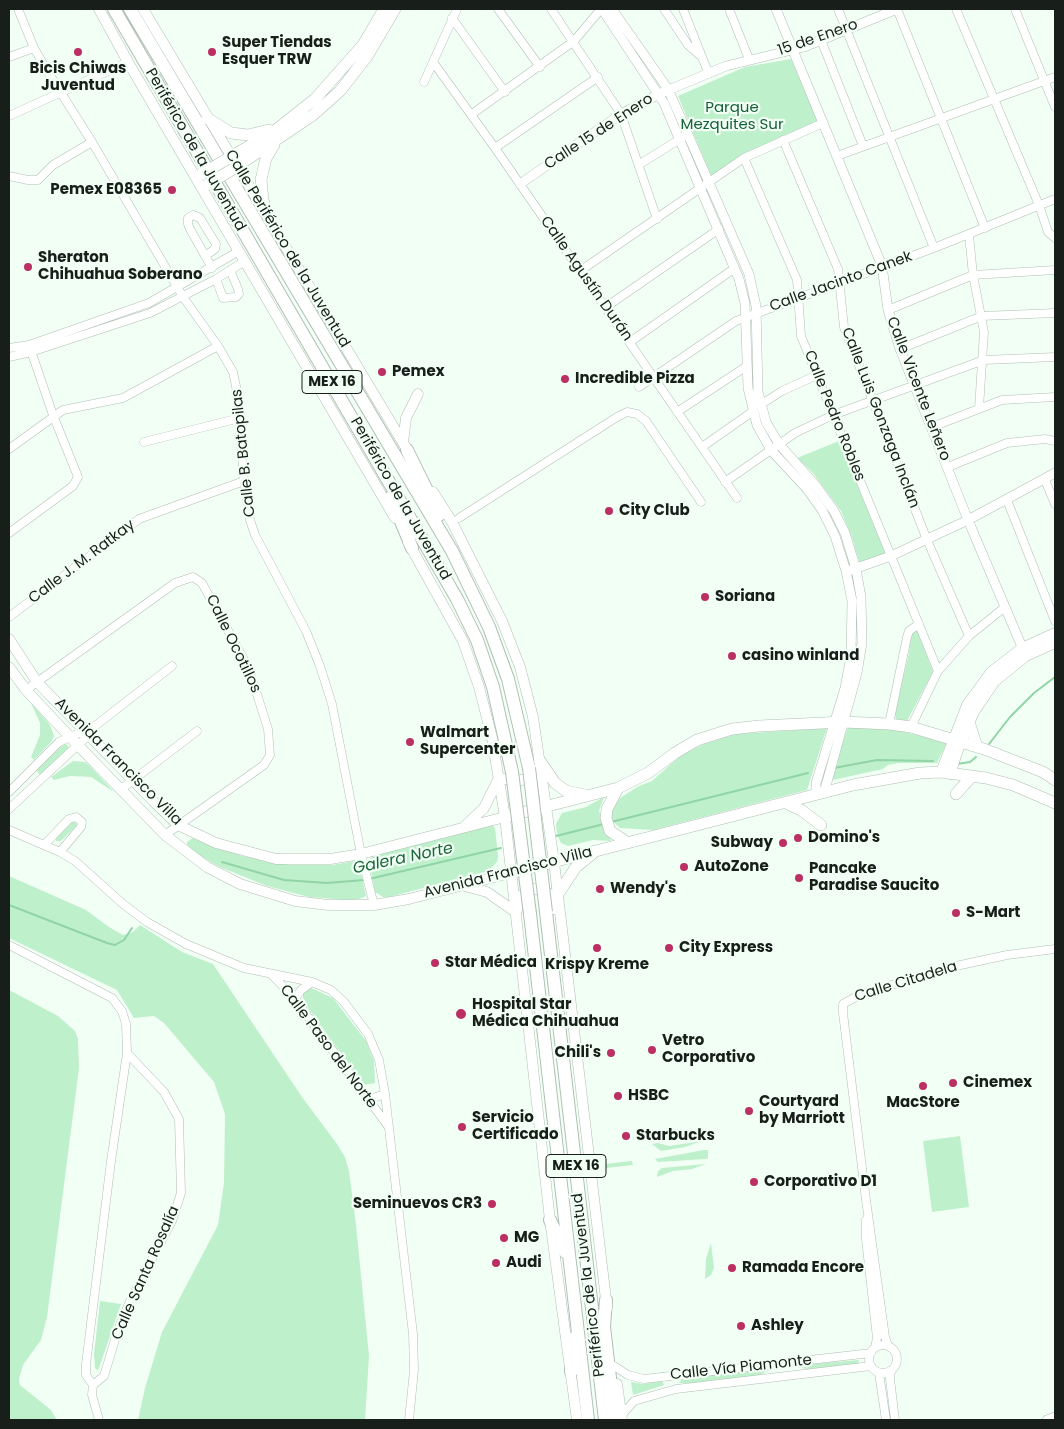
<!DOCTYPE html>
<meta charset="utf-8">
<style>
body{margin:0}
#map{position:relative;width:1064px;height:1429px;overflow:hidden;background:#f2fff5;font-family:Poppins,sans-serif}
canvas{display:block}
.frame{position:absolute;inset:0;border:10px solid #181e19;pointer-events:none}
</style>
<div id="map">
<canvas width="1064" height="1429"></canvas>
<div class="frame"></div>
</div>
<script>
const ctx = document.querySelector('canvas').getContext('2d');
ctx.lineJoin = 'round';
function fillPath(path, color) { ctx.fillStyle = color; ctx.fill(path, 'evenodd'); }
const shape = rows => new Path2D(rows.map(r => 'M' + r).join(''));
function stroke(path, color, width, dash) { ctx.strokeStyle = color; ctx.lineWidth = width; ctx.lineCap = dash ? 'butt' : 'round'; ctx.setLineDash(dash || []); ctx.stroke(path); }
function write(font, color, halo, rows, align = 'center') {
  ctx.font = font + ' Poppins,sans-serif'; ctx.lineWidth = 4.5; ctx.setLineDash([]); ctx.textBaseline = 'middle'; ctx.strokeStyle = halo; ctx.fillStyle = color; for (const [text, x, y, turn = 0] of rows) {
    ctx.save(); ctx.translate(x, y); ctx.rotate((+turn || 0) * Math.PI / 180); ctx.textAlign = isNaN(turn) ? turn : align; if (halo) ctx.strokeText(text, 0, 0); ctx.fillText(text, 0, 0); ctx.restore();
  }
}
fillPath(shape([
 [791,59,818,122,712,178,678,96,745,67],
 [839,441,886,555,860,564,852,537,841,511,813,473,797,458],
 [917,630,933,672,907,721,896,719,895,713,909,653,911,636,913,631],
 [31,703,50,725,54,736,51,742,34,760,31,757,40,735,40,723],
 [848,727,891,729,947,742,937,763,898,763,888,765,883,769,833,780,831,776],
 [827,728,807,790,653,830,620,828,610,819,612,807,620,798,639,786,652,781,681,755,704,744,736,734],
 [65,743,69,747,40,775,36,770],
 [73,761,85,762,90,766,114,792,91,777,70,776,54,780,51,777],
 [604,797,599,811,611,841,593,840,568,846,561,843,557,835,556,824,562,813,586,807],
 [74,821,77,825,61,841,56,841,56,837],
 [492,825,495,828,498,856,497,862,488,871,389,897,383,897,375,892,369,861,374,853],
 [193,838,242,856,288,865,332,865,355,861,359,864,366,896,359,899,348,900,309,897,267,886,220,867,198,855,187,845,187,842],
 [9,876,86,910,109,927,123,935,133,932,140,925,182,952,213,964,302,1097,337,1144,345,1157,349,1171,356,1225,369,1356,365,1420,138,1420,145,1388,162,1332,218,1225,224,1183,225,1114,214,1082,164,1023,154,1016,134,1018,117,990,9,938],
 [311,988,333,998,366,1041,374,1061,375,1083,364,1085,303,1001,303,993],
 [9,990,58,1016,75,1031,78,1039,79,1068,47,1317,41,1340,23,1365,19,1379,20,1385,51,1410,57,1420,9,1420],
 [960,1136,969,1207,932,1212,923,1141],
 [702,1141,685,1147,661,1151,652,1144,658,1143,669,1146],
 [704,1150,708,1150,708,1158,706,1159,658,1162,655,1159],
 [632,1161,633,1165,606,1168,605,1164],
 [706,1164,692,1169,673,1171,657,1177,658,1171,662,1168],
 [711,1243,714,1268,711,1275,705,1279,706,1259],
 [100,1301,121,1304,98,1371,95,1368,94,1354],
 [859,1360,858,1364,807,1369,797,1367,800,1365],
 [772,1369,760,1375,704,1383,679,1383,683,1378],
 [662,1381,664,1385,633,1395,631,1382,644,1384]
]), '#bff0cc');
stroke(shape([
 [989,744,1010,717,1034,693,1055,677],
 [957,764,970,762,976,757],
 [834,768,877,760,933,761],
 [611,822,808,773],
 [556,836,604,824],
 [222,862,284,880,327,883,364,880],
 [369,879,501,848],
 [9,905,107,943,115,945,124,940,132,928]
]), '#91d4a5', 2);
const minor = shape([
 [18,9,34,48,46,69,92,142,183,297,218,346,233,372,237,391,244,481,250,520,255,535,306,631,320,666,332,704,361,854,374,905],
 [498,9,540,67],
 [551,9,621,114,657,219],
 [664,9,688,45,702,57],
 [683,9,708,72],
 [729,9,749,59],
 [838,9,934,248],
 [897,9,985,228],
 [956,9,1039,205,1048,232,1055,238],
 [1015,9,1055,107],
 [452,18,505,92],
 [821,40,863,146],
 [9,57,34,48],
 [433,62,495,148,737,498],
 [424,82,457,9],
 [472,114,574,41,601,9],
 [9,116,128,62],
 [783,140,838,269,844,327,927,540,969,636],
 [495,148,598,77],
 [837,156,1055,77],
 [744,158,797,280,801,336,938,671],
 [640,164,683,137],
 [9,176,28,180,38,180,53,165,92,142],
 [969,235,973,275,984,332,979,408],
 [205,256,215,249,216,244,200,218,193,215,188,218,188,224,190,229,212,268],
 [580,271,744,158,823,123],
 [216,279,223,298,236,297,239,294,238,289,230,270],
 [606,307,719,229],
 [888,310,973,275,1055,270],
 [630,342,735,268],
 [9,348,29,345,149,303,239,251],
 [900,349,982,316,1055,313],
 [9,357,31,352,150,313,216,279,245,261],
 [639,387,736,321,934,248,1055,199],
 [760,405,782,391,817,375],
 [677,412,747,366],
 [932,427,1002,400,1055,397],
 [144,442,240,418],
 [702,447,752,412],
 [9,449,63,410,123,398,218,346],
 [948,467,1007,443,1045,439,1055,441],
 [1045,480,1055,504],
 [725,482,795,433,833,415,984,360,1055,357],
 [1007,500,1055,621],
 [459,518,617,417,627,412,637,414,646,421,701,502],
 [9,533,73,486,78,477,53,415,30,348],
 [9,617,139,519,244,481],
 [26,690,175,583,193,577,202,583,249,669,268,729,270,755,264,765,165,835],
 [889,724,907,637,909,631,919,624],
 [911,727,938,671,969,636,1005,607],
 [120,790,197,731],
 [9,792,59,742,95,726,172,666],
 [9,809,92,732],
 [9,830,60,852,75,861,123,904,147,922,186,944,244,968,312,982,331,990,344,1002,368,1034,379,1060,385,1094,413,1334,414,1370,409,1420],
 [44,845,69,819,76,817,82,822,81,827,60,852],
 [9,945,112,998,122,1011,126,1024,127,1053,111,1161,86,1364,86,1375,93,1385],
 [272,975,295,999,388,1126],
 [295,999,301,990,312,982],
 [367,1100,385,1094],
 [866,1220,866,1239,877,1338,875,1347],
 '869 1359a14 14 0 1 1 28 0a14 14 0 1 1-28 0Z',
 [888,1346,885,1337,866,1200,843,1013,843,1004,861,994,956,966,1007,955,1055,949],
 [614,1366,628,1375,644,1379,871,1353],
 [891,1371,890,1379,895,1420],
 [879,1373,886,1420],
 [93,1385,104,1376,118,1330,130,1301,172,1221,181,1193,179,1119,164,1092,127,1053],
 [93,1385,92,1395,99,1420],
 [621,1416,634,1401,676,1389,871,1366]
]);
const tertiary = shape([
 [602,9,664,103,739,279,745,303,748,388,757,425,771,450,807,489,822,510,835,536,846,571,852,601,851,656,845,688,816,783,816,795],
 [612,9,668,89,749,274,756,306,758,392,766,422,779,444,816,486,834,511,845,533,856,569,861,597,862,643,857,673,824,793],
 [776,9,882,266,888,310,900,349,968,520,1025,654],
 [520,184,621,114,659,94,726,66,804,47,897,9],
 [851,570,891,556,968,520,1055,473],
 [1047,1420,1055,1417]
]);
const secondary = shape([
 [99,9,128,62,395,518],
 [143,9,411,456],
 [403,443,406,418,418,394],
 [433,492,452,522,502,621,520,667,533,717,554,862,607,1308],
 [408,542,463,641,479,687,492,738,505,817,550,1220,577,1420],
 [9,639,37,682,154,802,178,825,216,843,276,859,330,859,361,854,505,817],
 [9,667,26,690,70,737,165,835,207,867,240,884,295,901,328,905,374,905,409,899,510,873],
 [941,772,967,705,991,672,1022,648,1055,633],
 [950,774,961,741,974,712,995,681,1026,656,1055,643],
 [465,826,484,808,499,778,516,781,536,777],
 [465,886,487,892,514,911],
 [517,910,518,901,522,895,533,889,539,889,550,894,554,909],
 [617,1384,622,1420]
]);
const primary = shape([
 [207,118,231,133,248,135,269,130],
 [227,159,272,133,315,99,363,45,384,9],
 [233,169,313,115,340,91,368,55,395,9],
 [268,217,263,200,261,180,266,158,274,145],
 [969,722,977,747],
 [540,761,555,783,566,791,585,795],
 [618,788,607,809,606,818,610,831,628,843],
 [956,794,972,776],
 [786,803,801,810,821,825],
 [505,817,618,788,648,773,675,753,697,740,732,729,759,726,844,722,889,724,911,727,984,749,1043,772,1055,780],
 [510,873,853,785,920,773,941,772,986,778,1013,785,1055,803],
 [558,894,576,867,592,854]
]);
const trunk = shape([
 [114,9,457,599,477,640,493,687,512,772],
 [130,9,452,551,489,627,508,679,529,768],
 [407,450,439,515],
 [391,497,412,548],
 [546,912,605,1420],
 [530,914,588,1420],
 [550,1220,565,1252],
 [606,1300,604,1327,615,1420],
 [571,1372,573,1338]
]);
stroke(minor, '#b0bfb4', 9);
stroke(tertiary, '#b0bfb4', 10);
stroke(secondary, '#b0bfb4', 11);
stroke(primary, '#b0bfb4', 12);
stroke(trunk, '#b0bfb4', 14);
stroke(minor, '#fff', 8);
stroke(tertiary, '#fff', 9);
stroke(secondary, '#fff', 10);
stroke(primary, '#fff', 11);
stroke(trunk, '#fff', 12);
const primaryBridge = shape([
 [202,174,227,159],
 [208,184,233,169]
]);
const trunkBridge = shape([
 [529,768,546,912],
 [512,772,530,914]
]);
stroke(primaryBridge, '#b0bfb4', 12, []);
stroke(trunkBridge, '#b0bfb4', 14, []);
stroke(primaryBridge, '#fff', 11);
stroke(trunkBridge, '#fff', 12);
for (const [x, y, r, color] of [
 [78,52,5,"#bb2f63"],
 [212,52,5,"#bb2f63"],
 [172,190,5,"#bb2f63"],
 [28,267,5,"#bb2f63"],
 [382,372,5,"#bb2f63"],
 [565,379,5,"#bb2f63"],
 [609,511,5,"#bb2f63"],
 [705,597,5,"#bb2f63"],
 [732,656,5,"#bb2f63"],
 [410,742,5,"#bb2f63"],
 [798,838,5,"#bb2f63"],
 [783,843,5,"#bb2f63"],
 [684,867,5,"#bb2f63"],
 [799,878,5,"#bb2f63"],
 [600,889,5,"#bb2f63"],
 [956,913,5,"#bb2f63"],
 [597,948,5,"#bb2f63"],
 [669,948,5,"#bb2f63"],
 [435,963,5,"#bb2f63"],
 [461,1014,6,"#bb2f63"],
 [652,1050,5,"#bb2f63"],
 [611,1053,5,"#bb2f63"],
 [953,1083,5,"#bb2f63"],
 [923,1086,5,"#bb2f63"],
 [618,1096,5,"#bb2f63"],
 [749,1111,5,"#bb2f63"],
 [462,1127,5,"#bb2f63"],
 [626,1136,5,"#bb2f63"],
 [754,1182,5,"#bb2f63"],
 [492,1204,5,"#bb2f63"],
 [504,1238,5,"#bb2f63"],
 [496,1263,5,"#bb2f63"],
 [732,1268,5,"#bb2f63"],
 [741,1326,5,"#bb2f63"]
]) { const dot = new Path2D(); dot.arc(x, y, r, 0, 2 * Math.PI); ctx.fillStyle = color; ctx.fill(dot); stroke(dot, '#f2fff5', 2); }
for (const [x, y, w] of [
 [332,382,60],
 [576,1166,60]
]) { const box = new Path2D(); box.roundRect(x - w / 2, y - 11.5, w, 23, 4); ctx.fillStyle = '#f2fff5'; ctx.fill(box); stroke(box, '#181e19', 1); }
write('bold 14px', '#181e19', null, [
 ["MEX 16",332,382],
 ["MEX 16",576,1166]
]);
write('15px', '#181e19', '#f2fff5', [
 ["15 de Enero",818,38,-19],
 ["Calle 15 de Enero",599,132,-33],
 ["Periférico de la Juventud",195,150,60],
 ["Calle Periférico de la Juventud",287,249,59],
 ["Calle Agustín Durán",586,279,55],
 ["Calle Jacinto Canek",841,282,-20],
 ["Calle Vicente Leñero",918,389,69],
 ["Calle Pedro Robles",834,416,68],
 ["Calle Luis Gonzaga Inclán",880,418,69],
 ["Calle B. Batopilas",244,453,-96],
 ["Periférico de la Juventud",400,499,60],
 ["Calle J. M. Ratkay",82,562,-37],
 ["Calle Ocotillos",233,644,64],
 ["Avenida Francisco Villa",118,762,45],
 ["Avenida Francisco Villa",508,873,-14],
 ["Calle Citadela",906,982,-17],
 ["Calle Paso del Norte",328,1047,53],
 ["Calle Santa Rosalía",146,1273,-66],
 ["Periférico de la Juventud",589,1285,-97],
 ["Calle Vía Piamonte",741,1368,-6]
]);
write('bold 15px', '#181e19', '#f2fff5', [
 ["Super Tiendas",222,43],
 ["Esquer TRW",222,60],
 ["Bicis Chiwas",78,69,"center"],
 ["Juventud",78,86,"center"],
 ["Pemex E08365",162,190,"right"],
 ["Sheraton",38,258],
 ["Chihuahua Soberano",38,275],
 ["Pemex",392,372],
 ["Incredible Pizza",575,379],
 ["City Club",619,511],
 ["Soriana",715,597],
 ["casino winland",742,656],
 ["Walmart",420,733],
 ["Supercenter",420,750],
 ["Domino's",808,838],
 ["Subway",773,843,"right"],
 ["AutoZone",694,867],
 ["Pancake",809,869],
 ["Paradise Saucito",809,886],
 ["Wendy's",610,889],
 ["S-Mart",966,913],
 ["City Express",679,948],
 ["Star Médica",445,963],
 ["Krispy Kreme",597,965,"center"],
 ["Hospital Star",472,1005],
 ["Médica Chihuahua",472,1022],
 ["Vetro",662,1041],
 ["Corporativo",662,1058],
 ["Chili's",601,1053,"right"],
 ["Cinemex",963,1083],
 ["HSBC",628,1096],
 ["Courtyard",759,1102],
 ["by Marriott",759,1119],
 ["MacStore",923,1103,"center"],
 ["Servicio",472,1118],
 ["Certificado",472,1135],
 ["Starbucks",636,1136],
 ["Corporativo D1",764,1182],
 ["Seminuevos CR3",482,1204,"right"],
 ["MG",514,1238],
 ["Audi",506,1263],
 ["Ramada Encore",742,1268],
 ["Ashley",751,1326]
], 'left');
write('15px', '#156036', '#f2fff5', [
 ["Parque",732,108],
 ["Mezquites Sur",732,125]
]);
write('italic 16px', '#1c653a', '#f2fff5', [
 ["Galera Norte",403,859,-12]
]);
</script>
